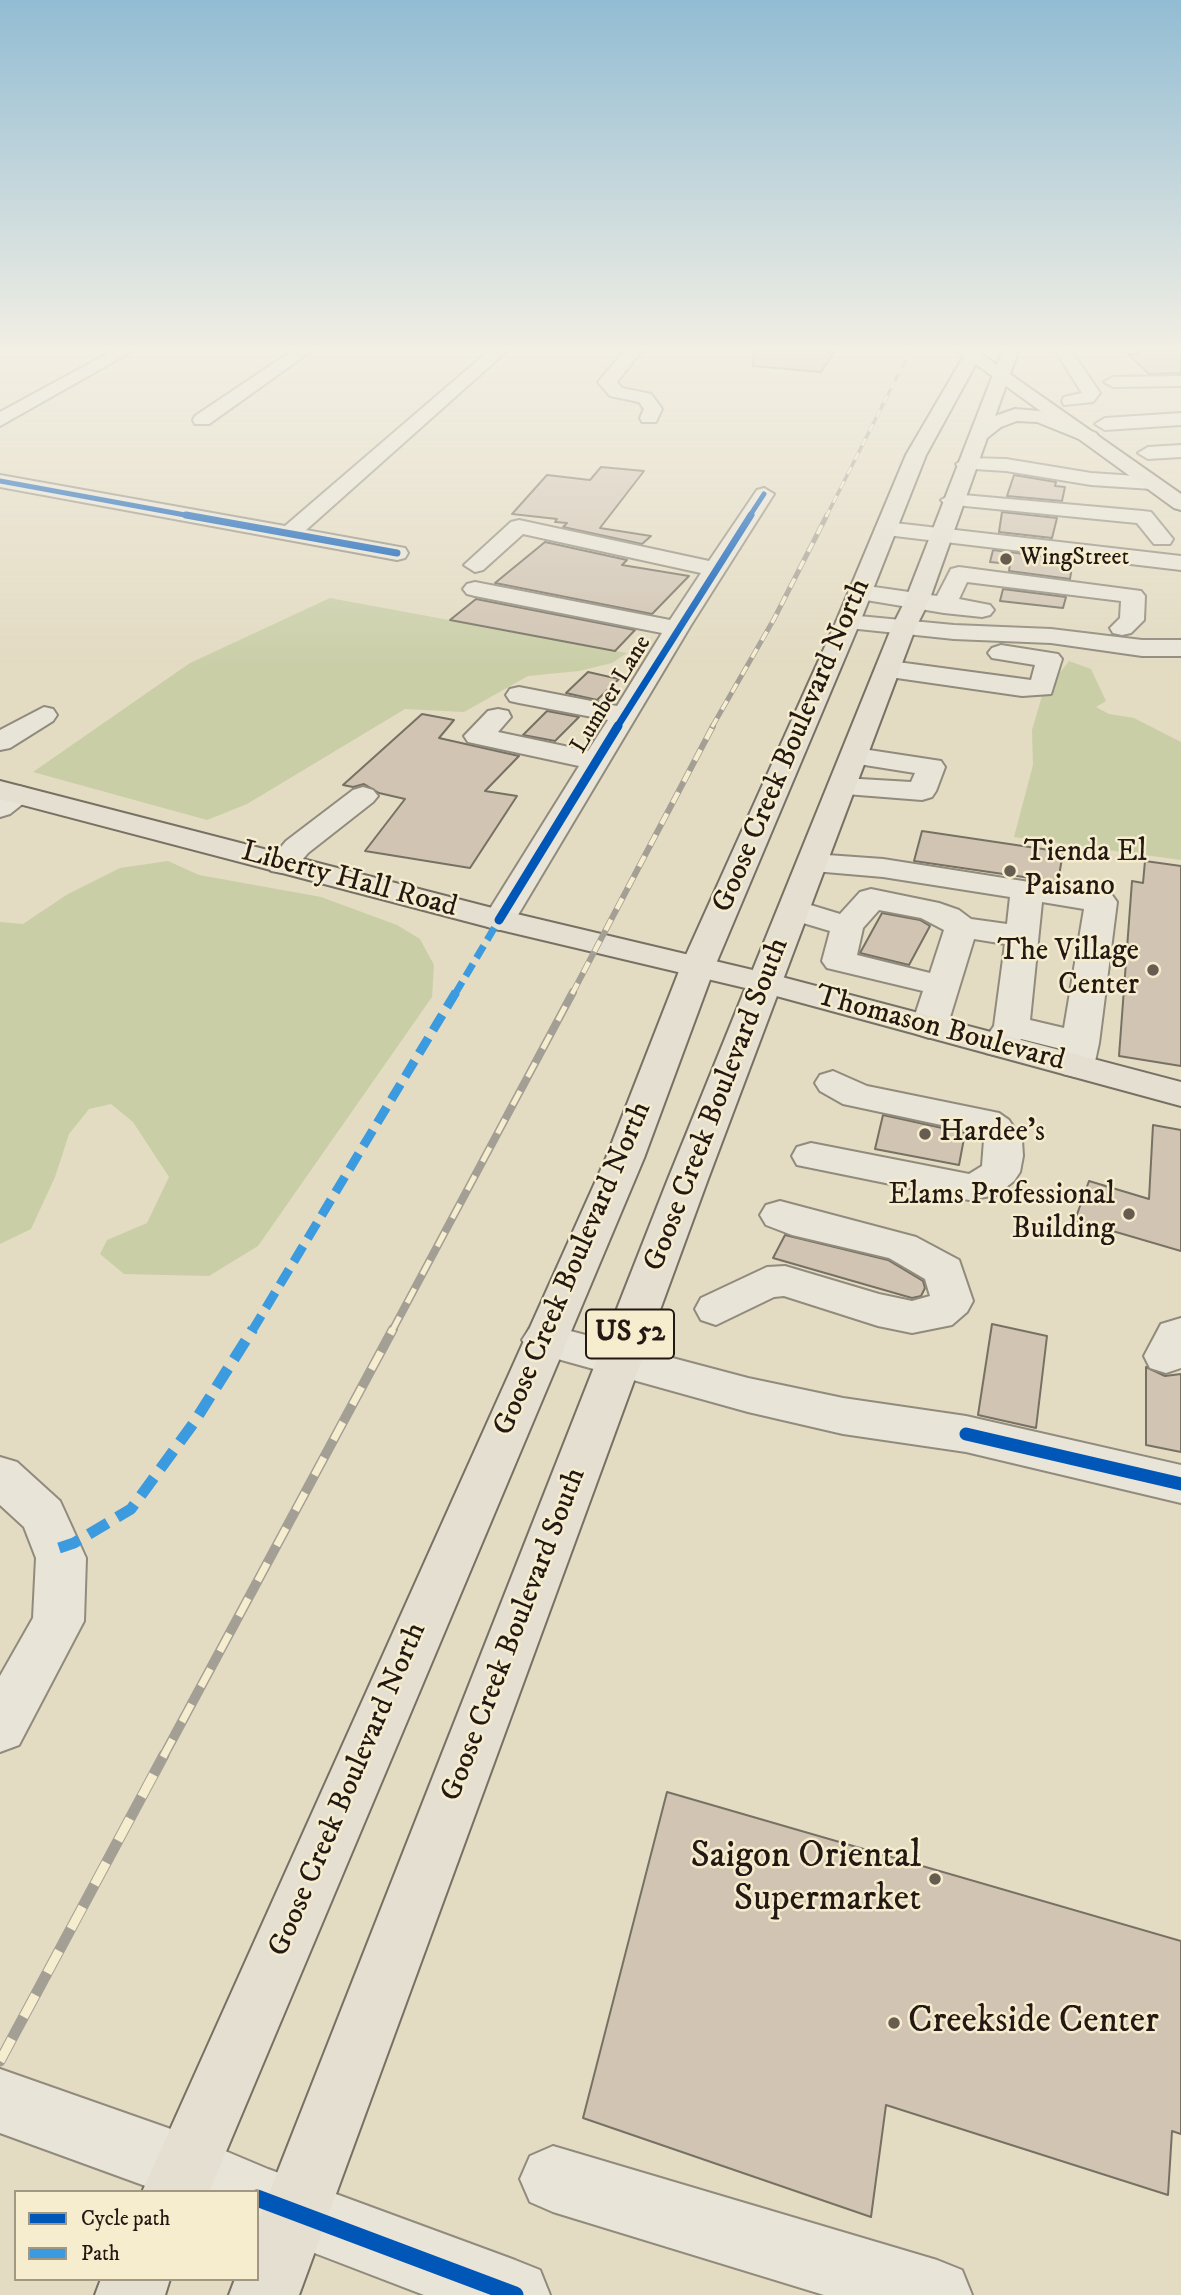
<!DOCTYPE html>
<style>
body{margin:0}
#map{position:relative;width:1181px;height:2295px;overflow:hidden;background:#e3dbc2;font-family:"IM FELL DW Pica",serif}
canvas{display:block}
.legend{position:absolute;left:14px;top:2190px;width:245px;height:91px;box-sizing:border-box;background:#f6ecce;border:2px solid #a29783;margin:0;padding:9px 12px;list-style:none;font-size:21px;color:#231813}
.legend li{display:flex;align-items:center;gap:14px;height:35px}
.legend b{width:35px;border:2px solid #a29783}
</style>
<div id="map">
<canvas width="1181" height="2295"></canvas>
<ul class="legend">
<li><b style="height:9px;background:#0057b8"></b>Cycle path</li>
<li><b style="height:9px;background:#3c9ade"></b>Path</li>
</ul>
</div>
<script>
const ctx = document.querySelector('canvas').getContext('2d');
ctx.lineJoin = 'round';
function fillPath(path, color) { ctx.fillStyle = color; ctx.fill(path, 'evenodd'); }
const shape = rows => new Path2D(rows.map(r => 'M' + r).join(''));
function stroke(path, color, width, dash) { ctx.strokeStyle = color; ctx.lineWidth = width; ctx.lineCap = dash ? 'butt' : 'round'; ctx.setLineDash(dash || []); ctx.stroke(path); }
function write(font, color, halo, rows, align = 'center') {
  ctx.font = font + ' "IM FELL DW Pica",serif'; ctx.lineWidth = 5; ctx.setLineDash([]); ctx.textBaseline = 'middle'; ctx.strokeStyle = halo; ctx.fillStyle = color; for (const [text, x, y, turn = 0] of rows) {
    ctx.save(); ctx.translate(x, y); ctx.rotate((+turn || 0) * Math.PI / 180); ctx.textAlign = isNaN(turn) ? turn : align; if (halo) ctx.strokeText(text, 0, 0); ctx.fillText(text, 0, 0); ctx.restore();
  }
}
fillPath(shape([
 [330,598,627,653,612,663,579,671,528,676,464,712,405,709,247,804,207,820,33,772,190,663],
 [1069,661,1091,669,1106,701,1096,707,1109,714,1134,718,1181,742,1181,860,1014,837,1033,765,1032,730,1042,696],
 [168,861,199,875,321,897,397,925,420,939,434,965,432,997,258,1246,209,1276,124,1274,100,1254,107,1240,147,1223,169,1177,133,1122,111,1104,89,1109,69,1134,55,1177,31,1229,0,1244,0,922,23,924,68,894,120,868]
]), '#c9cea7');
const building = shape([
 [754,349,836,349,821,372,753,366,754,349],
 [1132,349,1181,349,1181,373,1149,374,1128,354,1139,354,1132,349],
 [601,467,644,471,600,528,651,536,642,544,563,527,567,523,555,522,557,519,512,514,547,475,590,480,601,467],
 [1014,475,1056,482,1055,486,1065,487,1062,501,1007,496,1014,475],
 [1002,512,1057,518,1052,538,999,532,1002,512],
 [545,542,627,560,622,565,689,576,652,614,495,583,545,542],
 [993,550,1073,560,1070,579,1009,571,1010,564,990,562,993,550],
 [1003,589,1066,597,1063,608,1000,601,1003,589],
 [476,599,635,630,615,651,450,620,476,599],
 [588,672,619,679,597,700,566,693,588,672],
 [547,711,579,717,555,741,523,735,547,711],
 [422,714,454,720,439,738,519,756,485,791,517,796,470,868,365,851,405,799,379,793,364,784,353,787,343,785,422,714],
 [922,831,1063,852,1058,882,914,861,922,831],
 [1145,861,1181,866,1181,1066,1119,1056,1132,881,1143,883,1145,861],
 [882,913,920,920,930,926,909,965,860,953,882,913],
 [883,1115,965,1133,959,1165,875,1149,883,1115],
 [1153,1125,1181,1130,1181,1251,1075,1220,1089,1181,1149,1199,1153,1125],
 [785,1235,888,1260,923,1281,925,1288,921,1296,912,1298,773,1258,785,1235],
 [992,1324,1047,1336,1036,1428,978,1415,992,1324],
 [1146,1367,1165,1376,1181,1374,1181,1452,1146,1445,1146,1367],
 [667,1792,1181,1941,1181,2134,1172,2131,1168,2195,886,2105,871,2217,583,2118,667,1792]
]);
fillPath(building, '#d1c4b3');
stroke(building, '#777164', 2);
const minor = shape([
 [116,349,136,349,0,426,0,412,116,349],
 [295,349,314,349,209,424,195,424,193,420,195,416,295,349],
 [491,349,509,349,306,530,405,548,408,553,405,558,397,560,0,487,0,475,285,526,491,349],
 [626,349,643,349,617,382,622,388,651,394,662,409,656,422,642,422,640,418,644,409,639,402,610,396,598,382,626,349],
 [1054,349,1070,349,1100,393,1093,402,1064,405,1062,401,1064,397,1082,393,1054,349],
 [1181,376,1181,386,1113,387,1104,382,1113,377,1181,376],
 [1181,413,1181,425,1105,430,1095,424,1105,418,1181,413],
 [1181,445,1181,457,1148,459,1138,453,1148,447,1181,445],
 [966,458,1006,459,1091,473,1152,477,1162,483,1152,489,1091,485,1006,471,959,468,956,464,966,458],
 [764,488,774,494,691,625,515,920,510,927,499,930,488,927,483,920,579,766,468,742,464,736,488,711,498,709,508,711,511,717,498,732,588,751,608,720,519,703,510,701,506,695,510,689,519,687,617,706,662,633,475,596,467,594,463,589,467,584,475,582,670,620,701,573,523,534,483,570,475,572,464,565,511,522,519,520,709,561,757,490,764,488],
 [952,494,1143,511,1151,512,1173,539,1170,544,1154,544,1137,523,945,504,941,500,952,494],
 [886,522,1181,556,1181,570,878,534,875,529,878,524,886,522],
 [959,567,1141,591,1145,596,1144,620,1131,633,1122,635,1113,633,1110,628,1120,618,1121,601,967,582,959,599,990,605,994,610,990,615,982,617,944,613,860,599,852,597,848,592,852,587,860,585,937,596,951,569,959,567],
 [848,615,954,625,1051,629,1142,640,1181,640,1181,656,1142,656,1051,643,954,639,839,627,836,622,839,617,848,615],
 [1001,645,1058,654,1062,659,1051,694,1022,696,890,677,881,674,877,669,881,664,890,661,1031,680,1035,665,992,658,988,653,992,648,1001,645],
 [44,707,53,709,57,715,53,721,10,748,0,750,0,730,44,707],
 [856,748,941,761,945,767,936,791,932,797,922,800,833,793,829,787,833,781,843,778,911,782,915,773,846,762,842,756,846,750,856,748],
 [19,786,29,789,34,795,10,814,0,817,0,795,19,786],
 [363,787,373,790,378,796,373,802,308,853,293,871,282,873,271,871,267,864,286,841,353,790,363,787],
 [813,854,883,859,1112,895,1117,902,1099,1043,1094,1066,1089,1074,1076,1077,1063,1074,1058,1066,1061,1049,1021,1039,1012,1053,999,1056,986,1053,981,1045,994,1026,1005,944,974,939,947,1027,941,1034,929,1038,917,1034,911,1027,923,991,827,968,822,961,830,931,783,917,778,910,783,903,794,900,840,914,860,892,871,889,939,903,959,910,971,919,1007,924,1010,897,883,877,802,870,798,863,802,856,813,854],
 [1042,902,1084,909,1064,1028,1030,1020,1042,902],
 [879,910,921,918,944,930,930,973,857,955,863,928,879,910],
 [833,1071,867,1086,999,1113,1009,1120,1022,1140,1023,1156,1020,1172,1014,1181,996,1195,969,1200,797,1165,792,1156,797,1147,811,1143,969,1174,982,1166,984,1140,974,1132,843,1104,820,1091,815,1083,820,1075,833,1071],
 [780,1201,916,1237,959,1260,973,1301,967,1312,952,1325,912,1333,878,1326,784,1296,774,1297,716,1325,701,1320,695,1309,701,1298,767,1267,785,1266,879,1294,912,1301,930,1296,925,1279,889,1258,792,1235,766,1225,760,1215,766,1205,780,1201],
 [1181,1318,1181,1368,1166,1373,1150,1368,1144,1356,1161,1324,1181,1318],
 [544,1324,748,1378,843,1398,966,1416,1181,1465,1181,1503,966,1452,843,1434,748,1412,529,1351,522,1340,529,1329,544,1324],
 [0,1457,17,1462,60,1501,86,1558,84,1621,19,1745,0,1752,0,1676,33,1618,36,1558,24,1527,0,1505,0,1457],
 [0,2069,185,2134,268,2169,515,2260,540,2270,550,2295,424,2295,257,2231,257,2192,162,2192,0,2133,0,2069],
 [553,2146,937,2260,962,2270,972,2295,824,2295,553,2212,530,2202,520,2179,530,2156,553,2146]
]);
const major = shape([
 [955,349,974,349,1181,494,1181,510,1174,508,955,349],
 [0,781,504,911,778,976,1181,1082,1181,1106,758,991,488,927,0,799,0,781]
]);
const highway = shape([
 [968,349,984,349,926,455,860,622,715,966,644,1158,209,2192,142,2192,606,1158,681,966,836,622,906,455,968,349],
 [1003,349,1019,349,995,416,1015,409,1040,411,1096,433,1099,437,1089,443,1037,422,1017,421,1001,427,987,438,929,601,915,629,708,1179,299,2295,229,2295,235,2279,257,2279,257,2224,668,1179,891,629,905,601,1003,349],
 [101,2279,170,2279,165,2295,95,2295,101,2279]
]);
stroke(minor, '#908b7d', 4);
stroke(major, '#777164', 4);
stroke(highway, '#777164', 4);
fillPath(minor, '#e8e4d7');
fillPath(major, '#e4dfd1');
fillPath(highway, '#e4dfd1');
const railFar5 = shape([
 [826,517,911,349]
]);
const railFar4 = shape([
 [712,727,774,619,827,515]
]);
const railFar3 = shape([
 [572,994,713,726]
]);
const railFar2 = shape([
 [392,1331,573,992]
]);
const railFar1 = shape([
 [163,1757,393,1329]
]);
const rail = shape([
 [0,2061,164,1755]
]);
stroke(railFar5, '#a39f95', 3.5);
stroke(railFar4, '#a39f95', 5);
stroke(railFar3, '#a39f95', 6);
stroke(railFar2, '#a39f95', 8);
stroke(railFar1, '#a39f95', 10);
stroke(rail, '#a39f95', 11);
stroke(railFar5, '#f6ecce', 2.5, [8]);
stroke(railFar4, '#f6ecce', 3.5, [10]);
stroke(railFar3, '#f6ecce', 4.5, [12]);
stroke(railFar2, '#f6ecce', 5, [16]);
stroke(railFar1, '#f6ecce', 7, [20]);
stroke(rail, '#f6ecce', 9, [25]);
stroke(shape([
 [455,994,499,920]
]), '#3c9ade', 7, [14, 7]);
stroke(shape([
 [252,1331,456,992]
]), '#3c9ade', 9, [18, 9]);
stroke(shape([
 [59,1548,74,1543,131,1509,193,1424,253,1329]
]), '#3c9ade', 11, [22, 11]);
stroke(shape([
 [0,481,196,517],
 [749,517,764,494]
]), '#0057b8', 5);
stroke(shape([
 [186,515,397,553],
 [617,727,751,515]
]), '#0057b8', 7);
stroke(shape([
 [499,920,618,726]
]), '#0057b8', 9);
stroke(shape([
 [966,1434,1181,1484]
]), '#0057b8', 13);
stroke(shape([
 [257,2198,515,2295]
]), '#0057b8', 17);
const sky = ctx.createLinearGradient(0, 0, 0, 670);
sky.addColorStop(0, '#92bcd3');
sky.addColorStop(0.52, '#f2efe4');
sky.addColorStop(1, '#f2efe400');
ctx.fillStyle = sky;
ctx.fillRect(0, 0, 1181, 670);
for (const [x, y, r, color] of [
 [1006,559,7,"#665c50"],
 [1010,871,7,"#665c50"],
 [1153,970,7,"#665c50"],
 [925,1134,7,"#665c50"],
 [1129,1214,7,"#665c50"],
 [935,1879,7,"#665c50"],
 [894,2023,7,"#665c50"]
]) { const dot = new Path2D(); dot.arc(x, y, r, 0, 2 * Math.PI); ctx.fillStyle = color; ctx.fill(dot); stroke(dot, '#f6ecce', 2.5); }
write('24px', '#231813', '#f6ecce', [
 ["WingStreet",1020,559]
], 'left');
write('24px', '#231813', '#f6ecce', [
 ["Lumber Lane",612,695,-59]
]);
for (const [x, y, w] of [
 [630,1334,88]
]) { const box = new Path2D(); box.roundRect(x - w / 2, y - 24.5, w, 49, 5); ctx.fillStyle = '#f6ecce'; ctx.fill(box); stroke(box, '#231813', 2); }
write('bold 28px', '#231813', null, [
 ["US 52",630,1334]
]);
write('30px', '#231813', '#f6ecce', [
 ["Goose Creek Boulevard North",793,746,-67],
 ["Liberty Hall Road",349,881,15],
 ["Thomason Boulevard",940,1030,15],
 ["Goose Creek Boulevard South",718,1105,-69],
 ["Goose Creek Boulevard North",574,1269,-67],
 ["Goose Creek Boulevard South",515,1635,-69],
 ["Goose Creek Boulevard North",349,1790,-67]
]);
write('30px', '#231813', '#f6ecce', [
 ["Tienda El",1024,854],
 ["Paisano",1024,888],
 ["The Village",1139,953,"right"],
 ["Center",1139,987,"right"],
 ["Hardee's",939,1134],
 ["Elams Professional",1115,1197,"right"],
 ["Building",1115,1231,"right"]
], 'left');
write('37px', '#231813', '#f6ecce', [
 ["Saigon Oriental",921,1858],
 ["Supermarket",921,1901],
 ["Creekside Center",908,2023,"left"]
], 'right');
</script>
